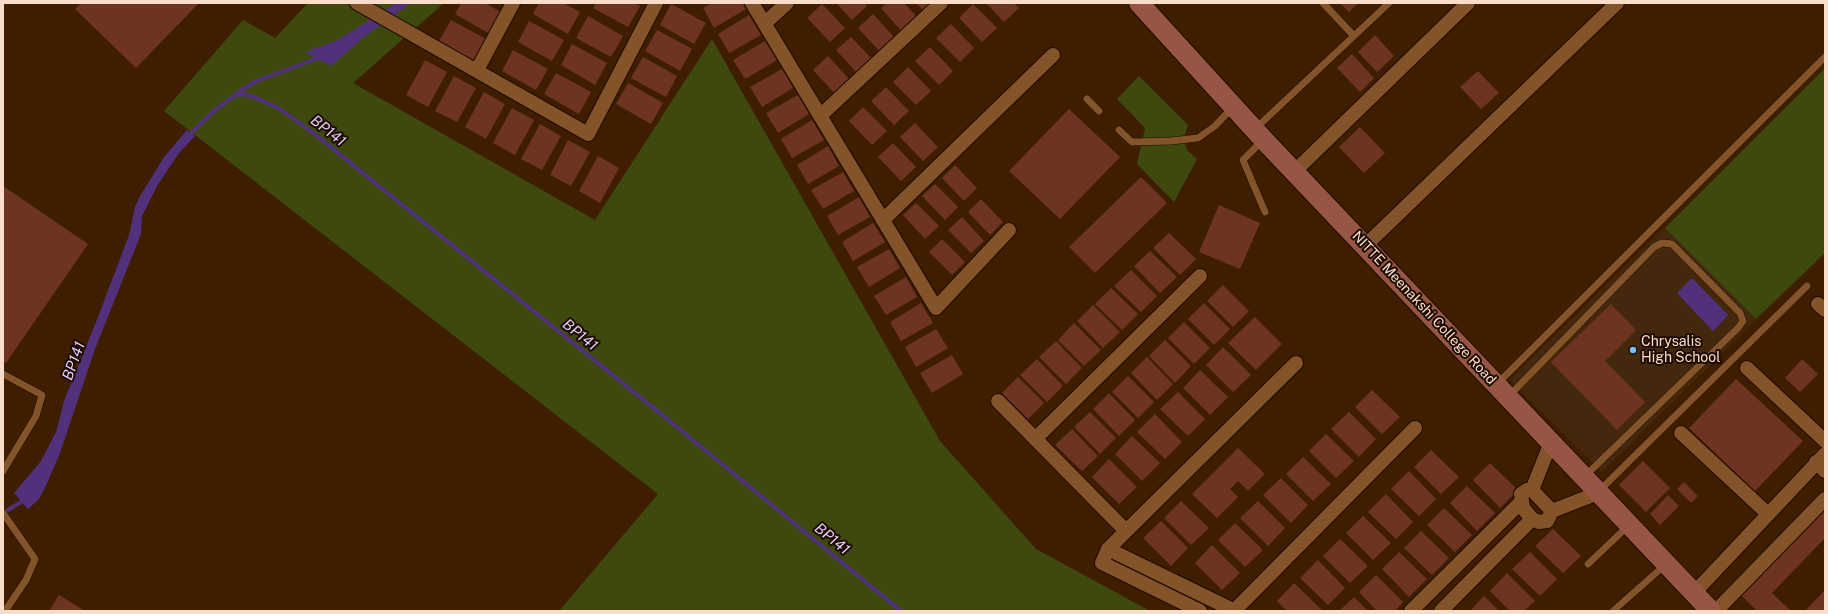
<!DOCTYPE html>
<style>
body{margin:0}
#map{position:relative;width:1828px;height:614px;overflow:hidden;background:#3f1e00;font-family:"Public Sans",sans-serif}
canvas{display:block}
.frame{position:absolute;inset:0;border:4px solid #f9ddc8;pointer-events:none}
</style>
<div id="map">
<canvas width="1828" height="614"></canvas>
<div class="frame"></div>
</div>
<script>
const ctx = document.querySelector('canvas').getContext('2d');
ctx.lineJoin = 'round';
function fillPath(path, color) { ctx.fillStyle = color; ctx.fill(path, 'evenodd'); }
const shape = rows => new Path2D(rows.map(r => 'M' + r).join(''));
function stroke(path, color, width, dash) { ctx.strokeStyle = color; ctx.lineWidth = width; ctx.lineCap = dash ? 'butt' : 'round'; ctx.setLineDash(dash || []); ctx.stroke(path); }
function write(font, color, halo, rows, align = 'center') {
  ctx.font = font + ' "Public Sans",sans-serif'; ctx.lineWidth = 4; ctx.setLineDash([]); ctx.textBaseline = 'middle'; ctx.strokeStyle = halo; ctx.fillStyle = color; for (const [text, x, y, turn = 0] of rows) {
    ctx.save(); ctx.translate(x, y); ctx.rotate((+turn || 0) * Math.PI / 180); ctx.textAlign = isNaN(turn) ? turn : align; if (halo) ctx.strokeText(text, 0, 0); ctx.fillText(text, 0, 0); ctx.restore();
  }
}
fillPath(shape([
 [1711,182,1802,274,1602,472,1510,380]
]), '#44280e');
fillPath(shape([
 [308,3,444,3,353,83,595,220,712,39,940,441,1036,549,1150,611,559,611,658,494,164,111,243,20,275,38],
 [1825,68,1825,253,1756,319,1665,228],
 [1139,76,1188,125,1184,137,1185,143,1187,150,1197,159,1174,202,1137,164,1145,128,1117,99]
]), '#3e4a0d');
fillPath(shape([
 [396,3,411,3,364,37,331,66,305,52,338,40],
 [187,130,195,136,179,153,157,186,142,216,141,234,95,349,60,453,44,490,39,499,28,509,14,493,41,461,56,432,64,401,98,317,129,235,135,207,140,196,164,157],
 [1692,278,1728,315,1713,331,1677,293]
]), '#51317c');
stroke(shape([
 [236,94,254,82,321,57],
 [188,136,215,110,235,95,244,94,259,99,280,109,317,136,672,423,901,611],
 [3,513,26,499]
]), '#51317c', 4);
fillPath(shape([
 [81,3,197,3,198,4,136,68,75,9],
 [461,3,485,3,501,12,490,34,455,14],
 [539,3,563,3,580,12,568,34,533,14],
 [596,3,634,3,640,6,628,27,593,8],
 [712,3,742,3,746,9,714,28,703,8],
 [836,3,864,3,867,6,852,20],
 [887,3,904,3,919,19,903,33,881,8],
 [916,3,935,3,925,12],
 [986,3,1014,3,1019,8,1004,22],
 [1340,3,1358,3,1349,12],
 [671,4,706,23,694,44,660,25],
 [822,4,845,28,830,42,807,18],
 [973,4,997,28,982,42,959,18],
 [873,14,896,39,881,53,858,28],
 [749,15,761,35,729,53,718,34],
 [588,16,623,36,611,57,576,38],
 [451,20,486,39,474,61,439,41],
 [529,21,564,40,552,61,518,42],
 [951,24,974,48,960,62,936,38],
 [657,30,692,49,680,71,645,51],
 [1375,35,1394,56,1377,72,1358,52],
 [851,37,874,61,859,75,836,50],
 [765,41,777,60,745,79,733,60],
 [572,44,607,63,595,85,561,65],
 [930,47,953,71,939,85,915,61],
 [513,50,548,69,536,90,502,71],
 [1352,54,1374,78,1360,92,1337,68],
 [828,56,851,81,836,95,813,70],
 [643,57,677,76,666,97,631,78],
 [425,60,447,72,428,107,406,95],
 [908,67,931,91,916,105,893,82],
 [782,69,793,88,762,107,750,87],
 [1478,71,1499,93,1481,109,1460,87],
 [556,73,591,92,579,114,544,94],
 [454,76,476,88,457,122,435,111],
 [628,83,663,103,651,124,616,104],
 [886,87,909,111,894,125,871,101],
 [484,92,505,104,486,139,465,127],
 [798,95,809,114,778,133,766,113],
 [863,107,887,131,872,145,849,121],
 [512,108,534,120,515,155,493,143],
 [1069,109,1120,157,1060,219,1009,171],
 [812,120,824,140,792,158,781,139],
 [915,123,938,147,923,161,900,137],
 [540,124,561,136,542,170,521,159],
 [1360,127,1385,153,1364,173,1339,147],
 [568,140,590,152,571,186,550,175],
 [893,143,916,167,901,181,878,157],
 [828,146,839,166,808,184,797,165],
 [598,156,619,168,600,203,579,191],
 [955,165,977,188,964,201,942,178],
 [843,172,854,191,823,209,811,190],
 [1141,177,1167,203,1095,273,1069,247],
 [935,184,958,207,945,220,922,196],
 [3,186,88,244,6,363,3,361],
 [859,197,870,217,838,235,827,216],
 [981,199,1003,222,990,235,968,212],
 [916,203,939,226,925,239,903,215],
 [1219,205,1260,223,1240,269,1199,252],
 [962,217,984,241,971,253,948,230],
 [873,223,885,242,853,261,842,242],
 [1169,233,1196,259,1180,275,1153,248],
 [942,239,965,262,952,275,929,252],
 [889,249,900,268,869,287,857,267],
 [1150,251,1177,277,1160,293,1134,266],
 [1131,270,1157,296,1141,312,1114,286],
 [906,277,917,297,886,315,874,296],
 [1223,285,1249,311,1233,327,1207,301],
 [1111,288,1138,314,1122,330,1095,304],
 [921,303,933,323,901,341,890,322],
 [1204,303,1230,329,1214,345,1188,319],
 [1611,304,1636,330,1605,361,1645,402,1617,430,1551,362],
 [1093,305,1120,332,1103,348,1077,321],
 [1255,317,1282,344,1256,370,1228,343],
 [1184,322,1210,348,1194,364,1168,338],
 [1074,323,1101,350,1084,366,1058,340],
 [936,329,948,348,916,367,905,347],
 [1165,340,1191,366,1175,383,1149,356],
 [1056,341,1082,368,1066,384,1039,357],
 [1223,347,1251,375,1233,392,1206,365],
 [952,355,963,374,932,393,920,373],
 [1147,357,1173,384,1157,400,1131,373],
 [1037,359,1063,386,1047,402,1020,375],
 [1802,359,1818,374,1800,392,1785,378],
 [1200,370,1228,397,1210,415,1183,388],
 [1128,376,1154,402,1138,418,1112,392],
 [1018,377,1044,403,1028,419,1002,393],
 [1736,379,1803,441,1755,491,1689,428],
 [1372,390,1400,417,1382,434,1355,407],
 [1178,392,1205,419,1188,436,1160,409],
 [1109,393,1135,420,1119,436,1093,409],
 [1090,412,1116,438,1100,454,1074,427],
 [1349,412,1376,439,1359,457,1331,429],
 [1155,414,1182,442,1165,459,1137,432],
 [1072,429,1098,456,1082,471,1055,445],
 [1326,434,1354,461,1336,478,1309,451],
 [1132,436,1160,463,1142,481,1115,454],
 [1238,448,1265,474,1248,491,1238,481,1230,489,1238,497,1217,518,1192,494],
 [1431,450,1459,477,1441,494,1414,467],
 [1303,457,1331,484,1313,501,1286,474],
 [1109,459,1137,487,1119,504,1092,477],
 [1643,461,1670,488,1646,512,1619,485],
 [1490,463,1518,490,1500,508,1473,480],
 [1409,471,1436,499,1419,516,1391,489],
 [1281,478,1308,505,1291,523,1263,495],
 [1684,482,1698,496,1691,503,1677,489],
 [1467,486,1495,513,1477,531,1450,503],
 [1386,494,1413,522,1396,539,1368,512],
 [1668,495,1679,506,1660,525,1650,514],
 [1181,501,1209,528,1191,545,1164,518],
 [1258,501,1285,528,1268,546,1240,518],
 [1825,504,1825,538,1772,593,1791,611,1757,611,1739,593],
 [1444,508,1472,535,1455,552,1427,525],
 [1363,516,1391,543,1373,560,1346,533],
 [1161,521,1188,548,1171,566,1143,538],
 [1235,523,1263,550,1245,567,1218,540],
 [1553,529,1581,556,1563,573,1535,546],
 [1421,531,1449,558,1432,575,1404,548],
 [1340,539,1368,566,1350,583,1323,556],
 [1212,545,1240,573,1222,590,1195,563],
 [1399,552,1427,579,1409,597,1382,569],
 [1530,552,1557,579,1540,596,1512,569],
 [1318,560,1345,588,1328,605,1300,578],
 [1507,573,1535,601,1524,611,1510,611,1490,591],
 [1376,575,1403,602,1395,611,1377,611,1359,592],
 [1294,583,1323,611,1287,611,1277,601],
 [1825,590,1825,611,1805,611],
 [59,595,85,611,49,611],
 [1484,596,1499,611,1470,611],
 [1354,597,1368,611,1339,611]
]), '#6d3521');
const lane = shape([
 [1323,3,1354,36],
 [1087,99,1099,111],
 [1255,129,1389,3],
 [1119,130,1132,142,1171,141,1198,138,1215,126,1233,107],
 [1262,141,1243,160,1265,212],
 [3,374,42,395,36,416,3,471],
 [1498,383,1825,57],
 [1509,396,1654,247,1662,243,1672,244,1740,313,1743,321,1738,328,1584,477],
 [1599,491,1807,286],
 [3,513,35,559,26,580,5,611],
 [1588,564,1628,526],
 [1613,611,1665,565]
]);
const street = shape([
 [357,3,588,134,656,3],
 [752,3,936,308,1009,230],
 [765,23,787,3],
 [477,70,513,3],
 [820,116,941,3],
 [1294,172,1468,3],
 [883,220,1053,55],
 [1365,246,1617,3],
 [1818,304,1825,310],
 [1747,368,1825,441],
 [998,401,1126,531],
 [1681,433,1768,514],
 [1035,439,1200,276],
 [1816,462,1825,471],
 [1527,490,1532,490,1552,511,1547,521,1539,522,1532,519,1523,508,1521,494,1527,490],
 [1532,490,1551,442],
 [1552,511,1598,493],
 [1108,549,1235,611],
 [1694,593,1825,454],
 [1200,611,1102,563,1108,549,1296,363],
 [1234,611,1415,428],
 [1411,611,1521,502],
 [1441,611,1532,519],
 [1716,611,1825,499]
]);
const secondary = shape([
 [1139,3,1263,139,1711,611]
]);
stroke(lane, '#200900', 8);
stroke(street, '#200900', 16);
stroke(secondary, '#200900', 22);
stroke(lane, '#835329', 7);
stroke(street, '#835329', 14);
stroke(secondary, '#965643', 20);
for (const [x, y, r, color] of [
 [1633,350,4,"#73c0f6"]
]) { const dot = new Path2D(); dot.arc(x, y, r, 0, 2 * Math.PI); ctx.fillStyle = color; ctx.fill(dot); stroke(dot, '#1d0b00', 1.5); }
write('14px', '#f9ddc8', '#1d0b00', [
 ["NITTE Meenakshi College Road",1424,308,47]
]);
write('14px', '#f9ddc8', '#1d0b00', [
 ["Chrysalis",1641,342],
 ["High School",1641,358]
], 'left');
write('italic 15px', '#ddcefa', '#1d0b00', [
 ["BP141",328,131,38],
 ["BP141",580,335,39],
 ["BP141",74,361,-70],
 ["BP141",832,539,39]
]);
</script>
